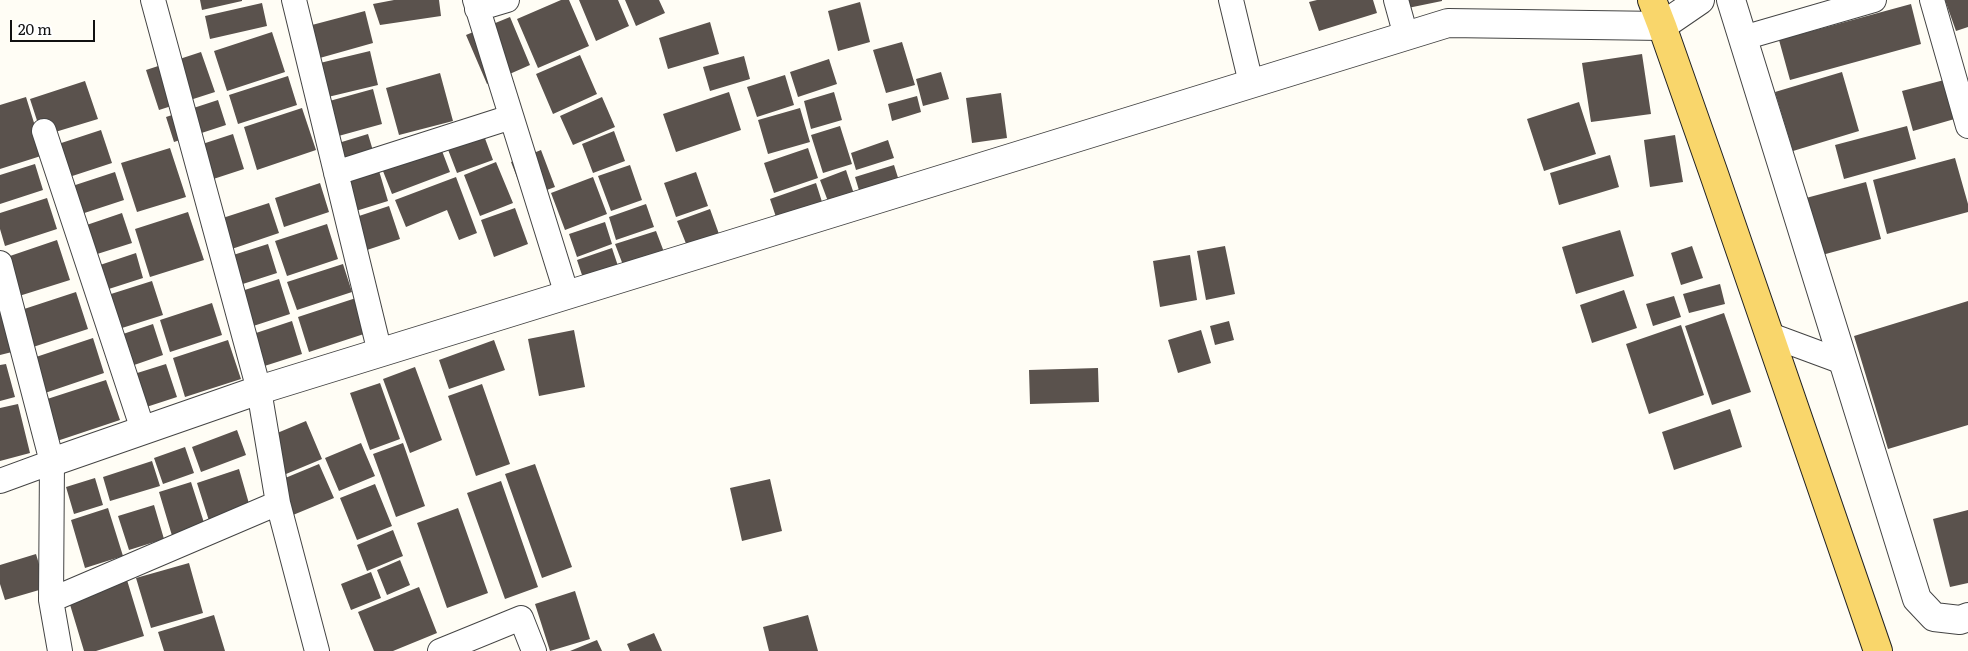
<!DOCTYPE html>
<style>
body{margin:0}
#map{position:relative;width:1968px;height:651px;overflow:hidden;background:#fffdf5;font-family:Literata,serif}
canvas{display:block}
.scale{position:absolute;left:10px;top:20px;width:85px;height:22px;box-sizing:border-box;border:2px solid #111;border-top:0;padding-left:6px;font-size:15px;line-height:18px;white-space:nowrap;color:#111;-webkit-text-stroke:4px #fff;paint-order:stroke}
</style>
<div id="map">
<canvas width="1968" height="651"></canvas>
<div class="scale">20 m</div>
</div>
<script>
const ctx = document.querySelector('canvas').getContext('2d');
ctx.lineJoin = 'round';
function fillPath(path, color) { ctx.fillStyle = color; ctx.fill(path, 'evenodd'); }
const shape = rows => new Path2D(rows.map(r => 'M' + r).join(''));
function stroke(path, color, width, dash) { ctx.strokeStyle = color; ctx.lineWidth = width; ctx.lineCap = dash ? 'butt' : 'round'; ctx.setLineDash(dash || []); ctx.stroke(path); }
fillPath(shape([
 [200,0,242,0,242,1,202,10],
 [394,0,439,0,441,16,380,25,373,4],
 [561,0,569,0,589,46,538,68,517,19],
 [579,0,618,0,629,26,596,41],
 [625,0,659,0,665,13,636,26],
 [1317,0,1373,0,1377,13,1319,31,1309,2],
 [1401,0,1442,0,1442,1,1403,9],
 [1945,0,1968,0,1968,27,1956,31],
 [860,2,870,42,838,51,828,11],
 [262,3,267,26,210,39,205,16],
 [1911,4,1921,44,1790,80,1779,40],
 [365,11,373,43,302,63,293,30],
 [510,17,530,65,487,84,466,35],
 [710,22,719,54,668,69,659,38],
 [272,32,285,72,227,91,214,51],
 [902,42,915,85,886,93,873,50],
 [370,51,378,85,307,102,299,68],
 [201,52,215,92,159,110,146,70],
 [1642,54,1651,114,1591,122,1582,63],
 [580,55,597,94,553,114,536,74],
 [744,56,750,79,710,91,703,67],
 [829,59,837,84,798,97,790,72],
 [941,72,949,99,923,106,916,79],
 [1842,72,1859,131,1793,151,1775,92],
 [440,73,453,121,399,135,386,88],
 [785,75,794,105,757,117,747,87],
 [288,76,297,105,238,124,229,95],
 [1948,79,1958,118,1913,131,1902,91],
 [85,81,98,119,42,136,30,99],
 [373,89,382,124,324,140,315,105],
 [729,92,741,130,676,152,663,114],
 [834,92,842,120,811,129,804,101],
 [1001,93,1007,138,972,143,966,98],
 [917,96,921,112,892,121,888,104],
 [26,97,44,155,0,169,0,105],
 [602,97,615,127,573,145,560,116],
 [218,100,226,125,174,142,166,117],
 [1579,102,1596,154,1544,171,1527,119],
 [302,108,316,150,257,170,244,127],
 [800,108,810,142,768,154,758,120],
 [840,126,852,164,823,173,811,135],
 [1907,126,1916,159,1844,179,1835,145],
 [101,130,112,163,57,181,46,148],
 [614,131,625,161,593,173,582,144],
 [483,133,493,160,457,173,447,147],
 [233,134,244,169,195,185,184,150],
 [368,134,388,201,343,215,322,148],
 [1675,135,1683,182,1650,187,1644,140],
 [888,140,894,158,856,170,851,153],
 [439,143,450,172,392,194,381,166],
 [170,148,186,197,137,212,121,163],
 [808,148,818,178,774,193,764,163],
 [541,150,555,187,525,198,511,162],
 [1610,155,1619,187,1559,205,1550,173],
 [1955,158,1968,204,1968,212,1887,234,1873,180],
 [496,162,513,203,480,216,464,175],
 [35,164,43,190,0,204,0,175],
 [630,165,642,200,611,211,598,176],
 [894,165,900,184,861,197,855,177],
 [846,170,854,194,829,204,820,180],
 [115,172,124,200,63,220,54,192],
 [696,172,708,206,676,217,664,183],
 [456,177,477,233,459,240,447,210,406,227,395,200],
 [593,177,607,214,565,230,551,193],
 [1866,182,1881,239,1822,255,1806,198],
 [320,183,329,212,284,227,275,198],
 [816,183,823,205,777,220,770,199],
 [47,198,57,229,5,246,0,229,0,213],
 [269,203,279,233,211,256,201,225],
 [646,204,654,227,616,240,609,217],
 [389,206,400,239,349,256,338,223],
 [515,208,528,244,494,257,481,220],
 [710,209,719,234,687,246,677,221],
 [188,212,204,260,150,277,135,229],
 [122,213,132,243,75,261,66,232],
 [605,222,612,244,577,257,569,234],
 [327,224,338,259,287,276,275,241],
 [1620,230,1634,276,1576,294,1562,247],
 [656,231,664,252,623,265,615,244],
 [57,240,70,280,19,296,7,257],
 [268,244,277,273,221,291,211,262],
 [1225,246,1235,294,1206,300,1197,251],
 [1692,246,1703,278,1681,285,1671,253],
 [612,248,618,266,583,278,577,260],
 [136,253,143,278,87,296,79,272],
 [1190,255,1197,300,1160,307,1153,261],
 [343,264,352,292,297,310,287,282],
 [279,279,290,314,238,331,226,296],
 [152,281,163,315,103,334,92,300],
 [1720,284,1725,304,1689,313,1683,294],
 [1624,290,1637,328,1592,343,1580,305],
 [76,292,88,329,30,348,18,311],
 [1674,296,1681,317,1653,326,1646,304],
 [359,297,370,332,309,352,298,317],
 [1968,301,1968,425,1888,449,1854,336],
 [212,303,222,335,170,352,160,320],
 [0,310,12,352,0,355],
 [1724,313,1751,392,1712,405,1685,326],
 [292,321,302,354,252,370,241,338],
 [1229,321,1234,340,1215,345,1210,326],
 [153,324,163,355,114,372,105,340],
 [1681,325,1704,395,1649,414,1626,344],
 [574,330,585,387,539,396,528,339],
 [1201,330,1211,363,1178,373,1168,340],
 [93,338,104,373,45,393,33,358],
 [228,340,241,379,185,397,173,358],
 [494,340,505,370,449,389,439,360],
 [6,364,15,397,0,401,0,365],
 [166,364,177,397,128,413,118,379],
 [415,367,442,440,410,453,383,379],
 [1098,368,1099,402,1030,404,1029,370],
 [106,380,120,420,54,442,41,401],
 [380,383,400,439,370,450,350,393],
 [482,384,510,464,476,476,448,396],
 [18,404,30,453,0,461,0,408],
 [1730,409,1742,447,1674,470,1662,432],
 [306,421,322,459,286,474,270,436],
 [237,430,246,455,201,472,192,447],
 [361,443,375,476,339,491,325,458],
 [403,443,425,506,396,517,373,454],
 [185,447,194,473,163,484,154,458],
 [152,461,160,486,110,501,103,477],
 [319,464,334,498,293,515,278,481],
 [535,464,572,567,542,578,505,474],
 [239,469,252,514,211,527,197,483],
 [95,478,103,505,74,514,66,487],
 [770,479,782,531,742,541,730,488],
 [501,481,538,587,505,599,467,493],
 [191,482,206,529,173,539,159,492],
 [375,484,392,526,357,540,340,498],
 [154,505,164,539,129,550,118,516],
 [108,508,123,556,85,568,71,520],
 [458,508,488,593,447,608,417,523],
 [1968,510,1968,583,1950,587,1933,519],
 [393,530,403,556,367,571,357,545],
 [36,554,46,588,5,600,0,584,0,565],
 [400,560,410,585,387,595,377,570],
 [189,563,203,613,151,628,136,578],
 [371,572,381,598,351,610,341,584],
 [127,580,144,636,96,651,84,651,68,598],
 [419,587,437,633,393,651,374,651,358,612],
 [575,591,590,639,550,651,535,604],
 [214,615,225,651,164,651,158,632],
 [808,615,818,651,769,651,763,627],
 [654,633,662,651,630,651,627,644],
 [597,640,602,651,570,651]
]), '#5a524d');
const minor = shape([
 [153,0,259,390,278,503,317,651],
 [294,0,380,353],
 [475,0,567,295],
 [1231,0,1251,83],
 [1396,0,1406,36],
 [1932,0,1968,126],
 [477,9,507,0],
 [1743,38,1874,0],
 [44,131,143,430],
 [336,173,511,117],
 [0,263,52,462,51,600,60,651],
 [1770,335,1843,362],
 [0,481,52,462],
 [51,600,278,503],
 [440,651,521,618,534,651]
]);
const tertiary = shape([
 [1731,0,1917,599,1934,617,1960,620,1968,617],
 [52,462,259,390,1448,23,1662,26,1700,0]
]);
const primary = shape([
 [1652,0,1662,26,1715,177,1878,651]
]);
stroke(minor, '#444', 26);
stroke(tertiary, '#444', 30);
stroke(primary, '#222', 30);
stroke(minor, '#fff', 24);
stroke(tertiary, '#fff', 28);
stroke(primary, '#f9d66b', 28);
</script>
